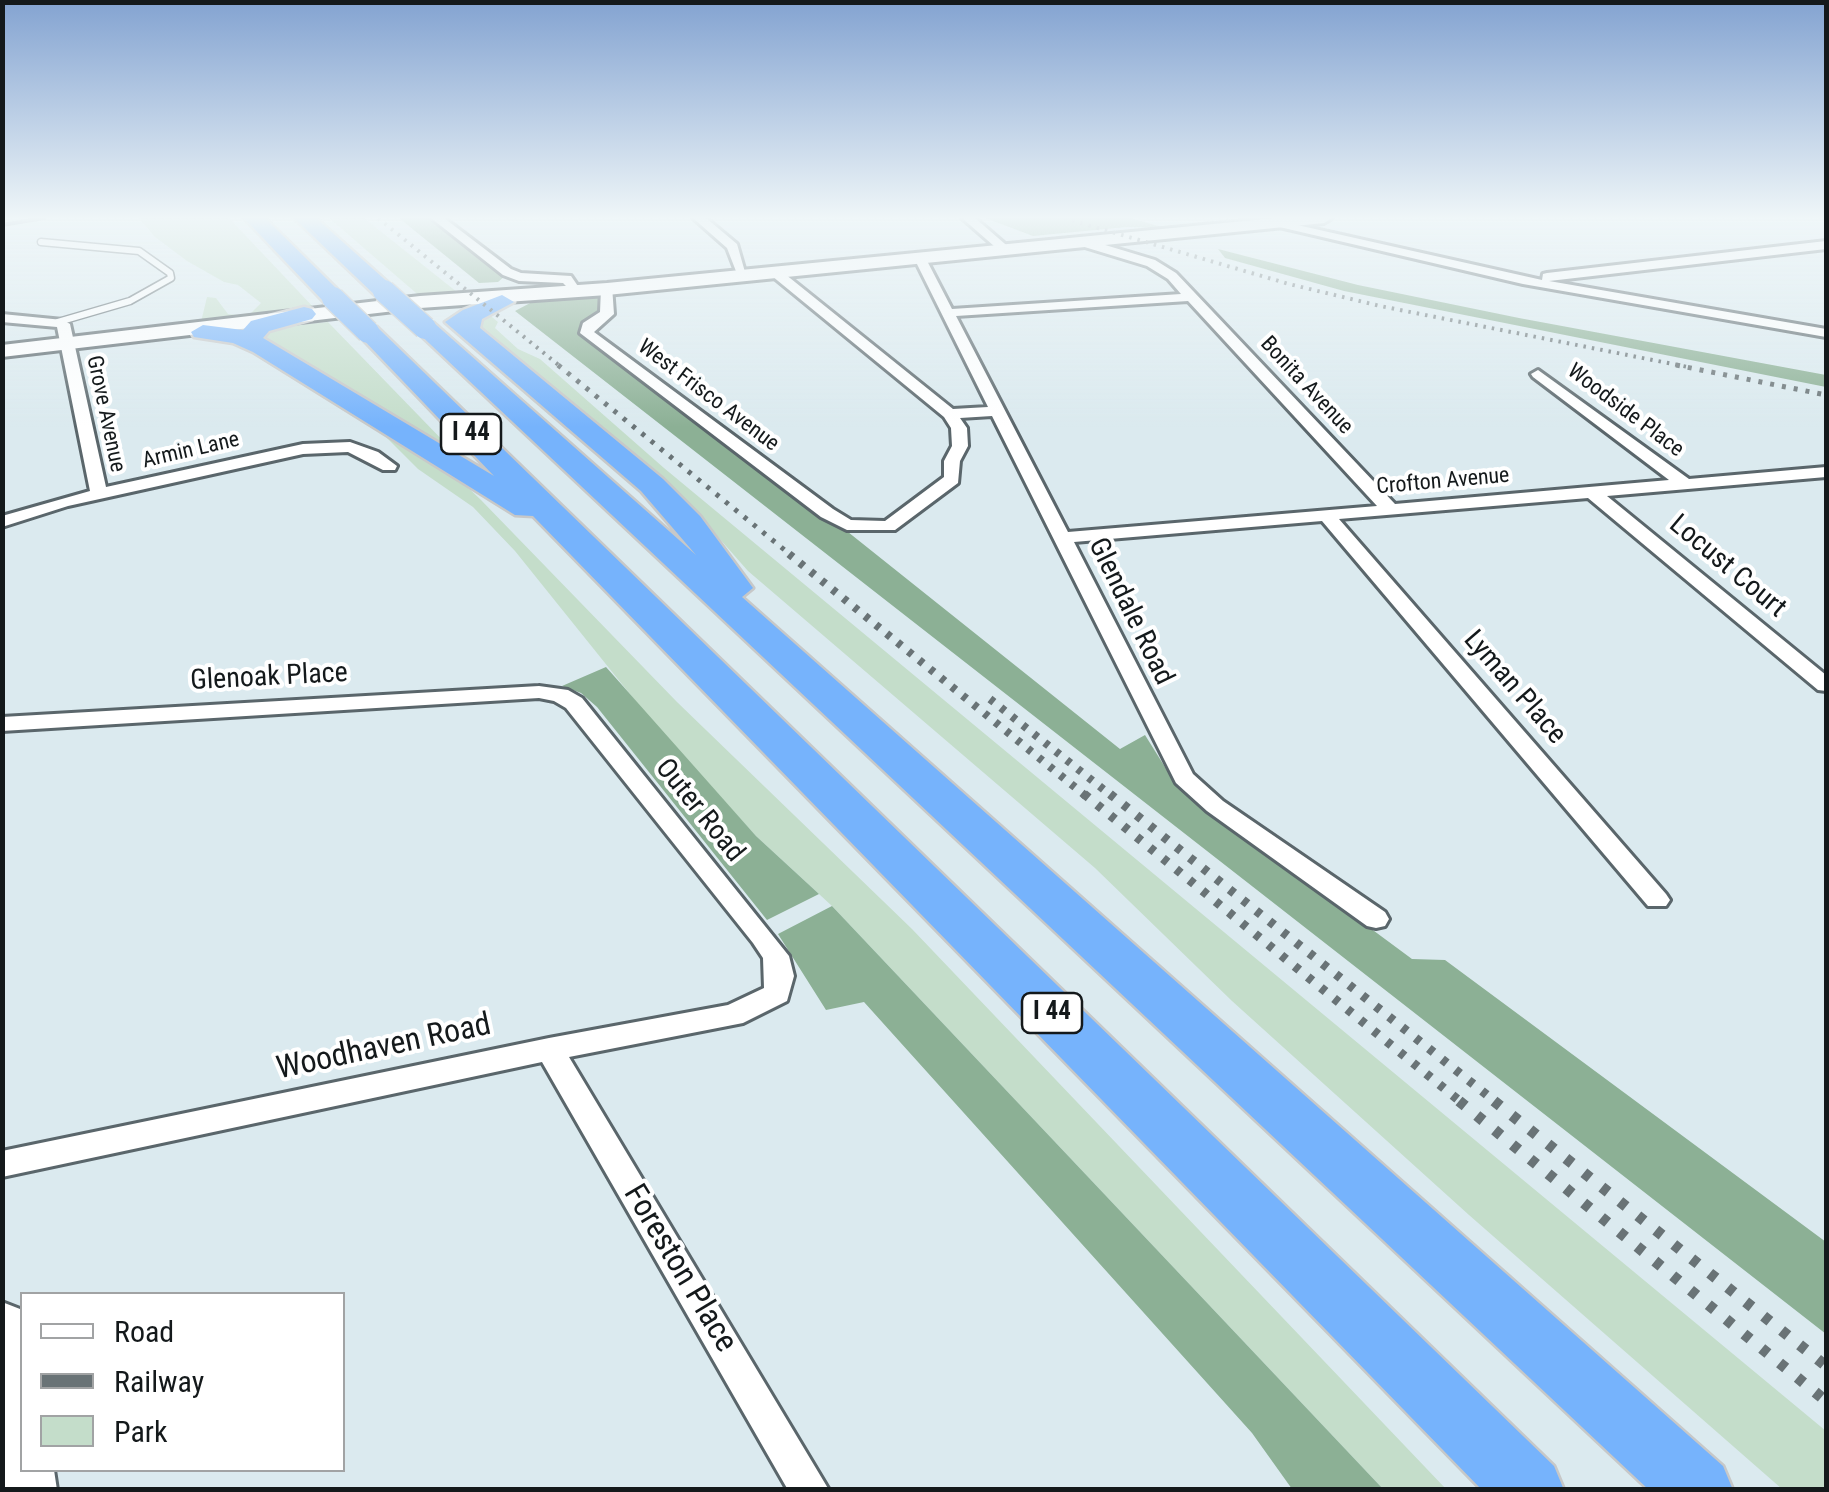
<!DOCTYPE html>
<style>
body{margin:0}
#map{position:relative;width:1829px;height:1492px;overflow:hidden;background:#dbeaef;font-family:"Roboto Condensed",sans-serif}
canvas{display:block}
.frame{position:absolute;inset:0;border:5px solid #14191b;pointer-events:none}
.legend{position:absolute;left:20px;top:1292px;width:325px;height:180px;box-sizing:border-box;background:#fff;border:2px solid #a1a3a4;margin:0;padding:12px 18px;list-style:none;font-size:30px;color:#14191b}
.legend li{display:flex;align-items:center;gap:20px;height:50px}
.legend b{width:50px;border:2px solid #a1a3a4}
</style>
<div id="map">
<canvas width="1829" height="1492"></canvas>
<div class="frame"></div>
<ul class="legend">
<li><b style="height:12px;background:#fff"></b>Road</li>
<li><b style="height:12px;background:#697376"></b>Railway</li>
<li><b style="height:28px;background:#c4ddca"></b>Park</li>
</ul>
</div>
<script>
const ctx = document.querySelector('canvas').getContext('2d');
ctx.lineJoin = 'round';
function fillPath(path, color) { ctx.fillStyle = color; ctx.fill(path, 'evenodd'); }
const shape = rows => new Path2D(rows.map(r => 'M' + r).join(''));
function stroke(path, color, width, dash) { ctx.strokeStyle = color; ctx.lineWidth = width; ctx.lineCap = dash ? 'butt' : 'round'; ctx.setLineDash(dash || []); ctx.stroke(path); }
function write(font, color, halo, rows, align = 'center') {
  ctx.font = font + ' "Roboto Condensed",sans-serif'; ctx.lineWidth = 8; ctx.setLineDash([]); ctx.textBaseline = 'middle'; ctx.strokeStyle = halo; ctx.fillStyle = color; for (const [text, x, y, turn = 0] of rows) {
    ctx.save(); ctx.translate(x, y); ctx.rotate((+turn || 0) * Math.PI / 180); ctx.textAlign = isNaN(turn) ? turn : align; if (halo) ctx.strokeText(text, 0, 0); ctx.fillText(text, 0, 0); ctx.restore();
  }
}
fillPath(shape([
 [139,218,229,218,317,311,200,326,207,297,216,298,228,314,238,315,251,313,261,303,238,285,224,282,187,261,155,237],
 [329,218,364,218,462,296,423,299],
 [486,312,498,322,495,328,518,349,540,359,664,468,1826,1431,1826,1489,1782,1489,1469,1215,1232,1001,1095,868,748,571,696,512,479,328,479,316],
 [328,322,451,449,444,451,261,341,263,330,271,328],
 [376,427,460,480,481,500,677,702,912,929,1446,1489,1383,1489,832,906,756,836,658,729,515,551,473,507,418,469]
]), '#c4ddca');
fillPath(shape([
 [399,218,430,218,505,276,498,282,479,283],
 [985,218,1131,218,1165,228,1127,227,1033,236],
 [1218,249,1358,285,1519,318,1826,375,1826,387,1344,291,1225,258],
 [590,295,598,297,602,311,580,325,580,335,588,342,823,519,848,532,1120,749,1145,735,1170,775,1197,800,1412,959,1445,960,1826,1242,1826,1334,515,311,532,302],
 [606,667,756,836,819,894,767,920,597,707,581,693,562,686],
 [832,906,1383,1489,1292,1489,1252,1433,864,1002,826,1010,778,934]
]), '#8cb095');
stroke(shape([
 [2,225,44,218]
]), '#676782', 4);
const lane = shape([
 [41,242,139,251,170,273,171,278,130,301,58,322]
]);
const street = shape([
 [431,218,444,218,511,269,521,273,571,276,582,292,576,296,563,283,519,281,503,275,431,218],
 [693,218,706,218,737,244,747,279,739,279,727,248,693,218],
 [962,218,975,218,1012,250,1002,253,962,218],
 [1275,220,1542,280,1543,274,1547,273,1826,241,1826,249,1549,281,1826,329,1826,337,1523,284,1271,225,1275,220],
 [1082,238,1155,260,1176,273,1395,504,1669,480,1533,377,1531,374,1538,370,1689,479,1826,467,1826,477,1607,496,1826,675,1826,691,1818,690,1588,498,1339,519,1666,894,1670,900,1666,906,1648,906,1322,521,1074,542,1193,774,1223,801,1385,912,1389,919,1385,926,1376,928,1367,926,1207,811,1176,783,992,416,960,418,967,428,968,446,960,461,958,483,895,530,847,530,821,517,580,333,583,323,600,312,601,289,612,286,614,314,594,332,833,509,851,520,885,521,944,477,944,461,952,446,951,428,944,417,772,276,772,270,780,270,953,409,988,407,914,258,924,255,952,309,1181,294,1168,279,1147,266,1078,245,1076,242,1082,238],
 [1188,301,1377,506,1068,532,956,316,1188,301],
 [2,314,63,320,70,324,106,487,303,444,350,442,378,452,397,466,395,470,383,470,348,452,303,454,68,506,2,527,2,516,90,491,57,327,2,322,2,314],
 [539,686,568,690,582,698,789,956,794,976,787,1001,743,1023,569,1057,829,1490,788,1490,542,1062,2,1177,2,1151,549,1038,728,1005,764,988,763,958,753,943,566,708,554,701,539,698,2,731,2,717,539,686]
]);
const secondary = shape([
 [1275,218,1332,218,1324,223,607,295,420,308,2,357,2,345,420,296,607,283,1275,218],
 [2,1302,20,1309,22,1316,22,1470,54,1470,57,1490,2,1490,2,1302]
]);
const highway = shape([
 [244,218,265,218,341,293,345,298,341,303,325,303,244,218],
 [294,218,316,218,392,286,396,291,392,296,376,296,294,218],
 [502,295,514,302,482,319,480,328,663,479,700,516,753,588,742,597,1723,1466,1733,1490,1649,1490,413,328,425,321,434,323,696,555,641,491,445,322,463,310,502,295],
 [304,307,312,309,316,314,312,319,269,331,263,338,494,476,356,332,368,325,377,327,1554,1466,1564,1490,1482,1490,533,516,515,515,253,352,233,343,194,337,191,332,203,325,243,330,251,321,304,307]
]);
stroke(lane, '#5a666b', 9);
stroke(street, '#5a666b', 6);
stroke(secondary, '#5a666b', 6);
stroke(highway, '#c7c8c8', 5);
stroke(lane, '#fff', 6);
fillPath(street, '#fff');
fillPath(secondary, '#fff');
fillPath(highway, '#76b3fc');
stroke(shape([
 [378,218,561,367],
 [1064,218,1289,284,1380,306,1688,367]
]), '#697376', 4, [2.5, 6]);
stroke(shape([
 [558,365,792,556],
 [1676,365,1826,395]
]), '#697376', 5, [4, 8]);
stroke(shape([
 [789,554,1087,797],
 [990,699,1113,797]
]), '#697376', 8, [5, 9]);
stroke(shape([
 [1084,794,1462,1103],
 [1110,794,1497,1103]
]), '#697376', 9, [6, 11]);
stroke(shape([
 [1459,1101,1826,1401],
 [1494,1101,1826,1366]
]), '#697376', 11, [8, 15]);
const highwayBridge = shape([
 [384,291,425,328],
 [333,298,368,332]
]);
stroke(highwayBridge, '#c7c8c8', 25, []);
stroke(highwayBridge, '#76b3fc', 22);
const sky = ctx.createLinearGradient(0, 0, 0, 427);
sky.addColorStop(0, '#83a3d1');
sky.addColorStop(0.51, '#eff6f8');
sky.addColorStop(1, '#eff6f800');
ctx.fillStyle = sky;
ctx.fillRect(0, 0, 1829, 427);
write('22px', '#14191b', '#fff', [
 ["Bonita Avenue",1306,386,47],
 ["West Frisco Avenue",708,396,37],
 ["Woodside Place",1625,411,37],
 ["Grove Avenue",105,414,78],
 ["Armin Lane",191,451,-13],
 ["Crofton Avenue",1443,482,-5]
]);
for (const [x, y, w] of [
 [471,434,60],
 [1052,1013,60]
]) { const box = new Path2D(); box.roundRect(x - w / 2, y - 20, w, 40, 8); ctx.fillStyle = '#fff'; ctx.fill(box); stroke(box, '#14191b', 2.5); }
write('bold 25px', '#14191b', null, [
 ["I 44",471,434],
 ["I 44",1052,1013]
]);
write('28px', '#14191b', '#fff', [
 ["Locust Court",1727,567,40],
 ["Glendale Road",1130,612,64],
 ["Glenoak Place",269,678,-3],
 ["Lyman Place",1514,688,49],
 ["Outer Road",699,811,51]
]);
write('32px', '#14191b', '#fff', [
 ["Woodhaven Road",384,1048,-12],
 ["Foreston Place",679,1269,59]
]);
</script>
